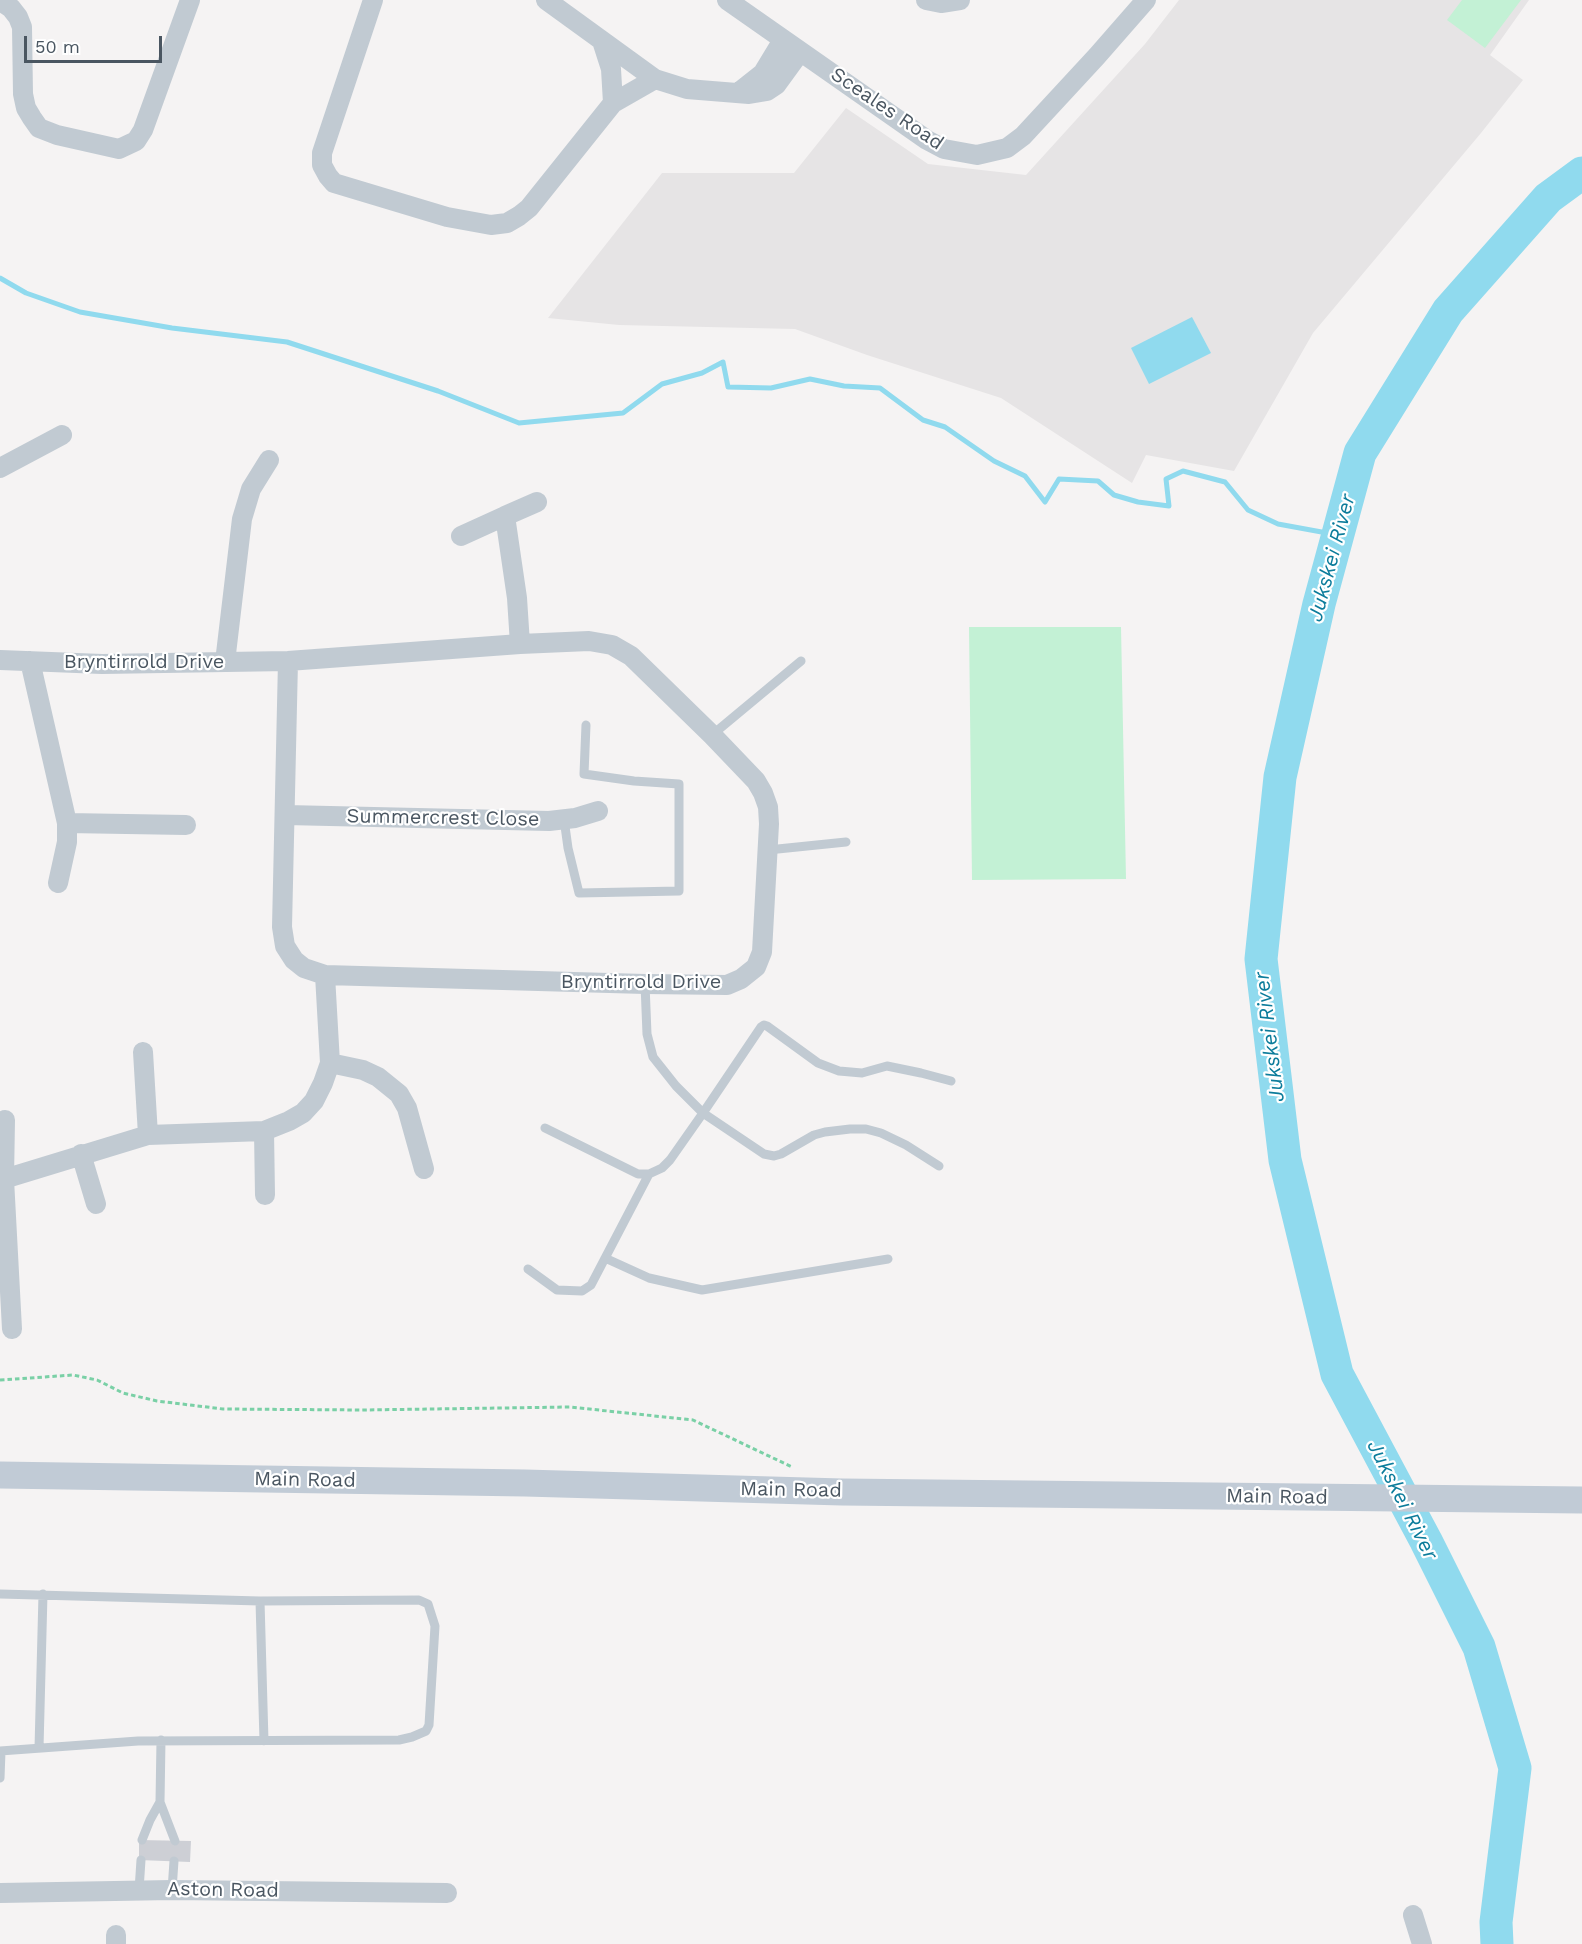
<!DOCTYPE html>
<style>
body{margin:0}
#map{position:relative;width:1582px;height:1944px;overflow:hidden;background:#f5f3f3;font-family:"Work Sans",sans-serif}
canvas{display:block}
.scale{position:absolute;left:24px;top:36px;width:138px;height:27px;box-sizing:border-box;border:3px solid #4a5661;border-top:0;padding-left:8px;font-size:18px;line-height:21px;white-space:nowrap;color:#4a5661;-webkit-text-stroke:4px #fff;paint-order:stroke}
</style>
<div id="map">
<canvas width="1582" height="1944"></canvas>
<div class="scale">50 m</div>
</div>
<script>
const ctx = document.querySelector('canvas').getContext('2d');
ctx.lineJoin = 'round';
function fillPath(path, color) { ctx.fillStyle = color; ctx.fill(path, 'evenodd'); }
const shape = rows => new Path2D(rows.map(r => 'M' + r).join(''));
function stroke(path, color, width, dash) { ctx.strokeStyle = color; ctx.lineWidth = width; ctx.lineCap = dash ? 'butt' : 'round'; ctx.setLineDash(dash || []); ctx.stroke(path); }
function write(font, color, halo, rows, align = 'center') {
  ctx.font = font + ' "Work Sans",sans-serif'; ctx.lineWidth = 4.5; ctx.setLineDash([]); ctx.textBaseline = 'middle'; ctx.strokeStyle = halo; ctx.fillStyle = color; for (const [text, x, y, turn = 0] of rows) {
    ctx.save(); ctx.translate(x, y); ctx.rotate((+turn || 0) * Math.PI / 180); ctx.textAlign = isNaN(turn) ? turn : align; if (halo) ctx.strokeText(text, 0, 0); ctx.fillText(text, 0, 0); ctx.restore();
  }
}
fillPath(shape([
 [1179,0,1529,0,1490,55,1523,80,1481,133,1313,333,1234,471,1146,455,1132,483,1001,398,867,355,795,329,619,325,548,318,662,173,794,173,846,108,928,164,1026,175,1145,44]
]), '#e6e4e5');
fillPath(shape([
 [1462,0,1521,0,1485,48,1447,20],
 [969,627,1121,627,1126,879,972,880]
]), '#c3f1d5');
fillPath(shape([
 [1192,317,1211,353,1149,384,1131,348]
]), '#90daee');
stroke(shape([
 [0,278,26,293,80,312,172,328,287,342,438,391,519,423,623,413,662,384,702,373,723,362,728,387,771,388,810,379,844,386,880,388,923,420,945,427,994,461,1025,476,1045,502,1059,479,1098,481,1114,495,1138,502,1169,506,1166,479,1183,471,1225,482,1248,510,1278,524,1338,535]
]), '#90daee', 5);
stroke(shape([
 [1497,1944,1496,1922,1515,1768,1479,1647,1426,1541,1337,1374,1285,1160,1261,959,1280,777,1319,604,1360,453,1448,311,1548,198,1582,173]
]), '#90daee', 33);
fillPath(shape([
 [139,1840,191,1841,190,1862,139,1860]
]), '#cdcfd5');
stroke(shape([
 [0,1380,73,1375,97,1380,123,1393,157,1401,223,1409,362,1410,570,1407,693,1420,792,1467]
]), '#7ad0a6', 3, [4.5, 3]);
stroke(shape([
 [712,735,801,661],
 [564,819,568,848,579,893,679,891,679,784,634,781,584,774,586,725],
 [768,850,846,842],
 [545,1128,638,1174,649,1174,662,1168,670,1160,703,1113,676,1086,653,1057,647,1034,645,984],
 [939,1166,906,1145,881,1133,866,1129,850,1129,825,1132,814,1135,781,1154,774,1156,764,1154,703,1113,761,1027,764,1025,767,1026,818,1063,839,1071,862,1073,887,1066,921,1073,951,1081],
 [605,1258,649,1278,702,1290,888,1259],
 [528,1269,557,1290,582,1291,591,1285,649,1174],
 [0,1594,260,1601,419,1600,428,1604,435,1626,429,1725,426,1731,412,1737,399,1740,138,1741,0,1751],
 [260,1601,264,1741],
 [161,1740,160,1802,175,1841],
 [39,1748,43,1594],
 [0,1778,1,1751],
 [142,1840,150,1820,160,1802],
 [139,1890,141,1860],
 [172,1890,174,1861]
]), '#c1cad2', 9);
stroke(shape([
 [373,0,322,153,322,165,328,176,334,183,447,217,491,225,507,223,519,216,529,208,613,103,655,79],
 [546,0,655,79,687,89,749,94,767,91,776,85,800,52],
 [727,0,927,140,944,149,977,155,1007,148,1023,136,1097,56,1146,0],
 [926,0,941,3,960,0],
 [0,1,11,8,18,17,22,27,23,94,26,108,32,118,39,128,57,135,119,149,136,141,143,130,190,0],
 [602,41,611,69,613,103],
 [739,92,763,73,783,40],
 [0,468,62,435],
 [461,536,505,516],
 [520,644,517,598,505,516,537,502],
 [0,660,102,664,288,661,520,644,589,641,612,645,631,656,712,735,756,781,763,793,768,807,769,824,762,952,756,967,741,979,727,985,645,984,325,975,304,968,294,960,285,946,282,927,288,661],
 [30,661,67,823,67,842,58,883],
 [225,662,242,519,251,489,269,460],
 [286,815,549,821,575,818,598,811],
 [67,823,186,825],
 [143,1052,148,1135],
 [330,1063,363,1070,378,1077,399,1094,407,1108,424,1169],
 [5,1120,4,1179,12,1329],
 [264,1131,265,1195],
 [81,1154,96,1204],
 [4,1179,148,1135,264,1131,289,1121,303,1113,314,1101,323,1083,330,1063,325,975],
 [0,1893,172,1890,447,1893],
 [1413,1915,1422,1944],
 [116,1944,116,1935]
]), '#c1cad2', 20);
stroke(shape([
 [0,1475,525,1483,842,1492,1582,1500]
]), '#c1cbd6', 27);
write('20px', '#4a5661', '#fff', [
 ["Sceales Road",887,109,34],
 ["Bryntirrold Drive",144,662],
 ["Summercrest Close",443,818,1],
 ["Bryntirrold Drive",641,982],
 ["Main Road",305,1480,1],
 ["Main Road",791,1490,1],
 ["Main Road",1277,1497,1],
 ["Aston Road",223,1890,1]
]);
write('italic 21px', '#0c7c9b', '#fff', [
 ["Jukskei River",1332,558,-75],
 ["Jukskei River",1270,1037,-97],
 ["Jukskei River",1402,1500,63]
]);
</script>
